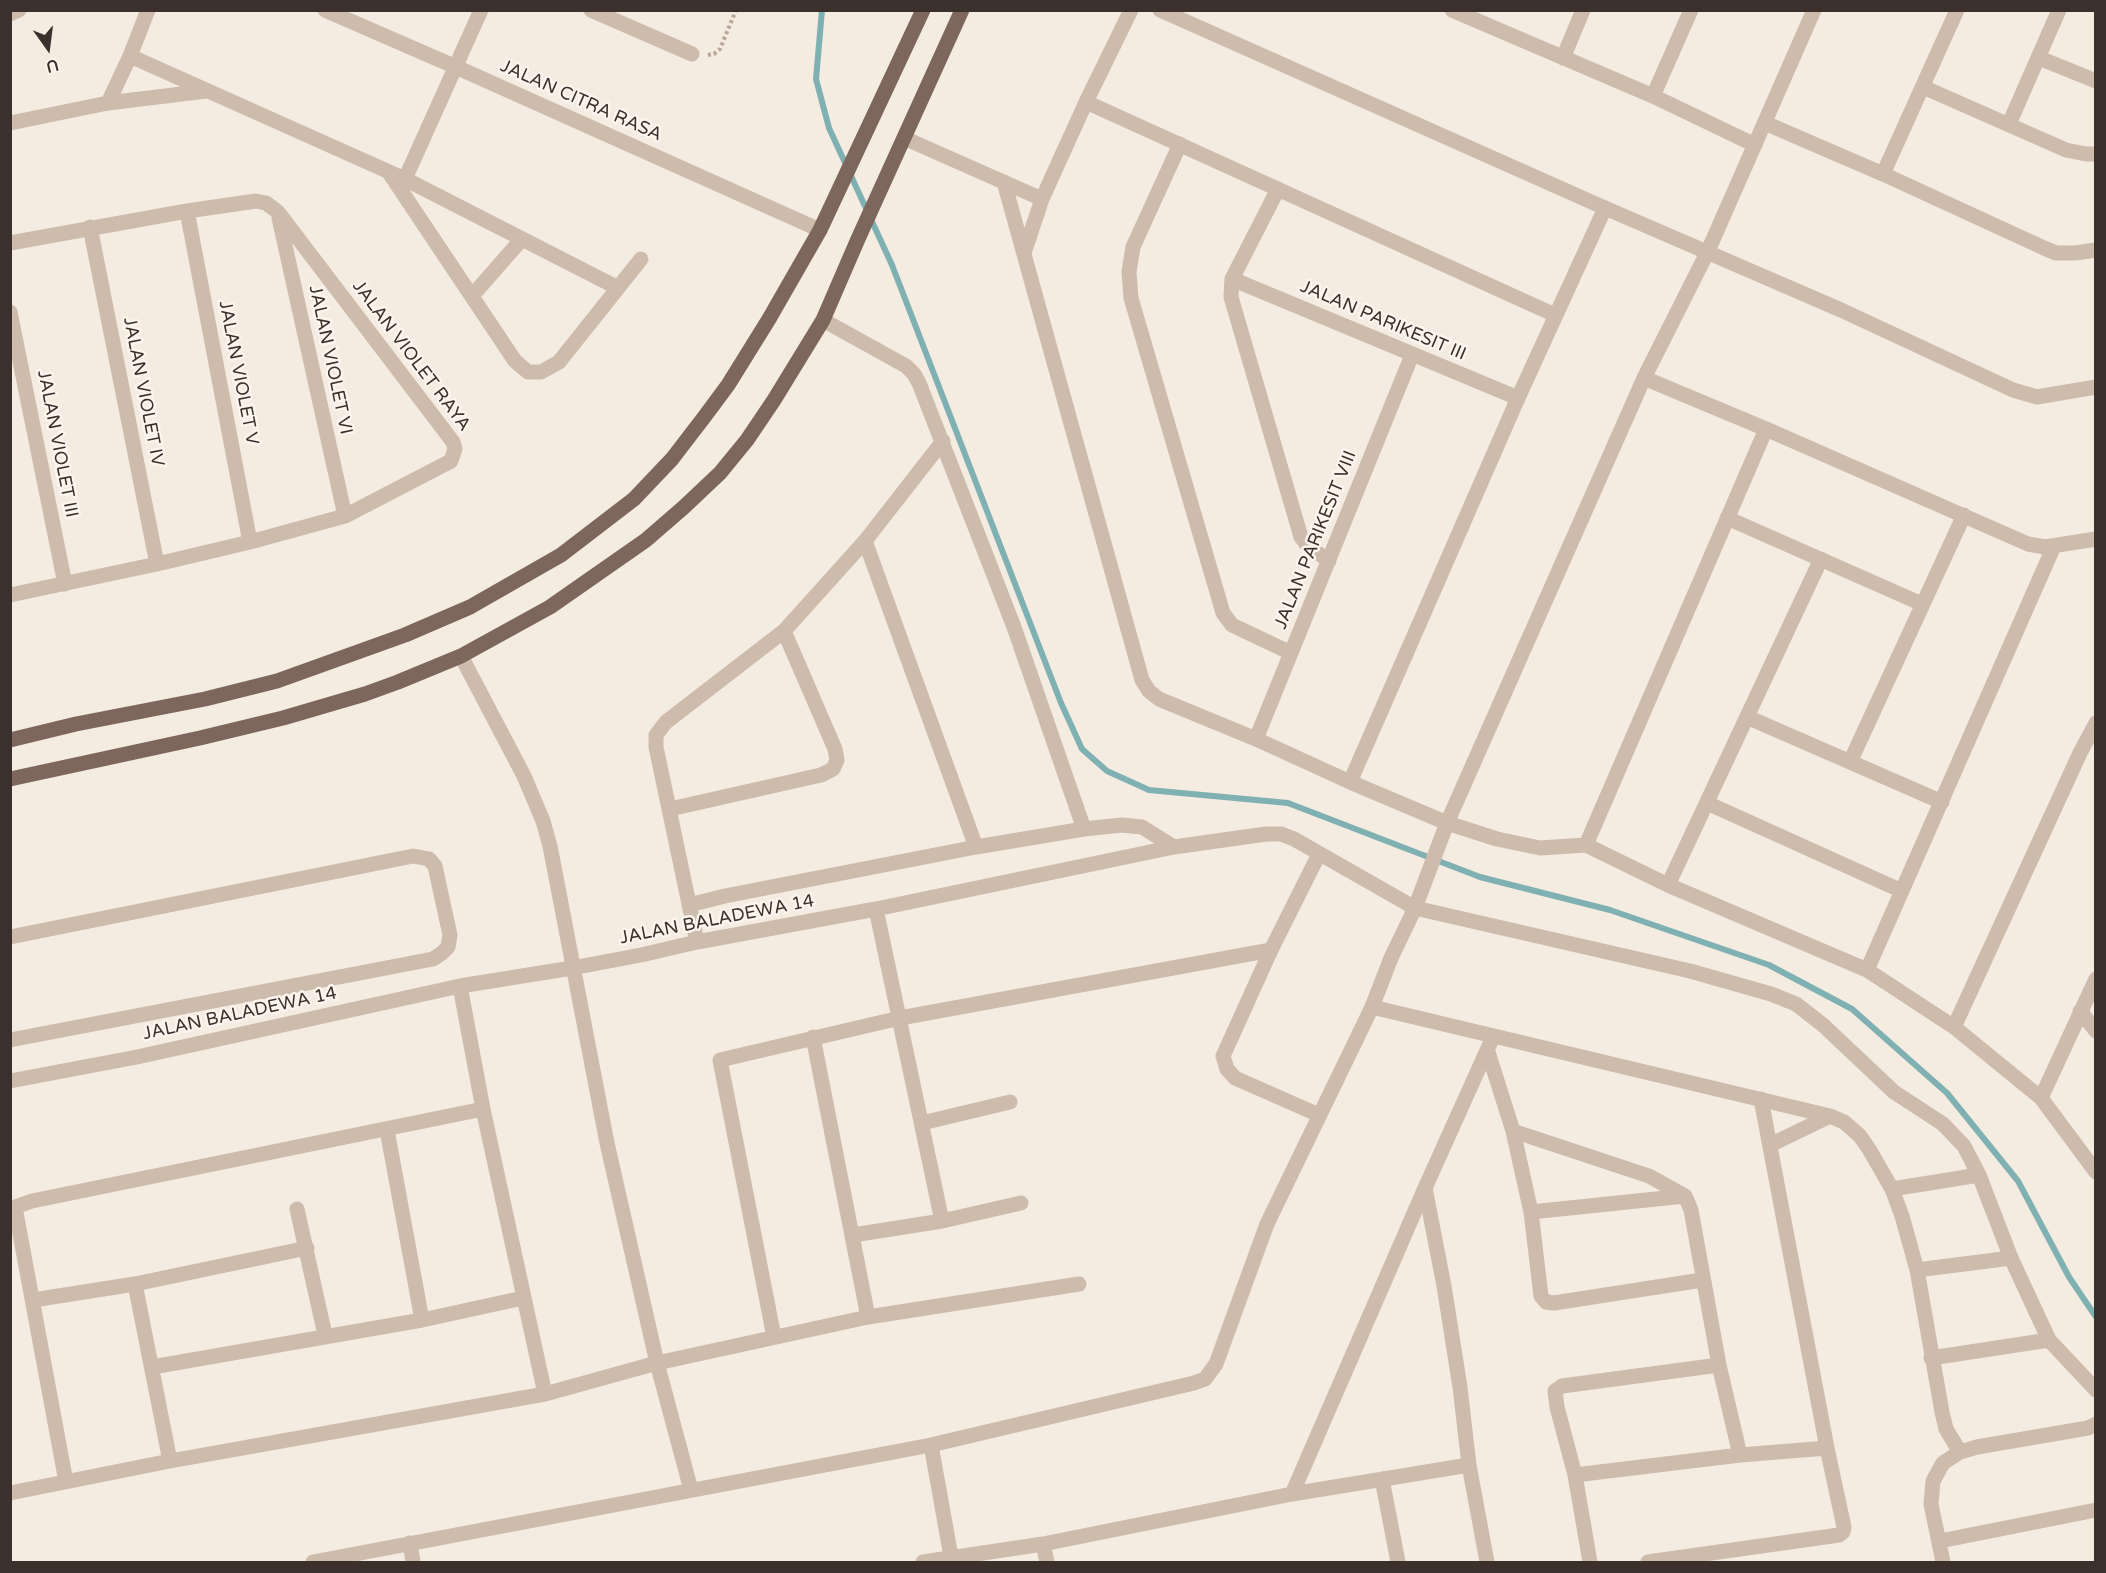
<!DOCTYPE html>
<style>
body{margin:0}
#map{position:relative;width:2106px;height:1573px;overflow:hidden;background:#f4ebe1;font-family:"Varela Round",sans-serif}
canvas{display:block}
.frame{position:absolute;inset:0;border:12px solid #3b302b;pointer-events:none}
.north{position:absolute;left:18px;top:18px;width:60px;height:60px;-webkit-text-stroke:4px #fbf5ee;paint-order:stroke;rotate:166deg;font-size:16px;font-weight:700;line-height:24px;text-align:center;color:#3b302b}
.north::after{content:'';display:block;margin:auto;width:21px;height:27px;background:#3b302b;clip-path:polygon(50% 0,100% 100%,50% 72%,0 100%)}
</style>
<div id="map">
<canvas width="2106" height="1573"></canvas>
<div class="frame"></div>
<div class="north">U</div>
</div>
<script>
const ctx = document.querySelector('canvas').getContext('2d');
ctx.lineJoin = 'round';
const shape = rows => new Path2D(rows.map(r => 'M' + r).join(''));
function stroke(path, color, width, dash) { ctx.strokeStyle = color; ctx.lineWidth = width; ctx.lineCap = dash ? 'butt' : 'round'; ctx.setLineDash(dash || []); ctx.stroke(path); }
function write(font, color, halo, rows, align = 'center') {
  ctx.font = font + ' "Varela Round",sans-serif'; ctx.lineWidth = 5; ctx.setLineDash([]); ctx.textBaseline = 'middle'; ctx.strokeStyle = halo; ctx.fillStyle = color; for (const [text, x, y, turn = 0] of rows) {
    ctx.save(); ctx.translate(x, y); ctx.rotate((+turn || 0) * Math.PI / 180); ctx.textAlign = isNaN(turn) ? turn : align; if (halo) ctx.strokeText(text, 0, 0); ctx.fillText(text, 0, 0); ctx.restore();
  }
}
stroke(shape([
 [822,10,816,79,829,128,892,265,1061,703,1082,749,1107,771,1149,790,1288,803,1480,877,1610,910,1769,965,1852,1009,1947,1093,2018,1181,2069,1277,2096,1317]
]), '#7fb0b2', 6);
stroke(shape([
 [708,55,714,54,720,49,736,10]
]), '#b9a596', 4, [3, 3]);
stroke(shape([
 [325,10,456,67,820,230],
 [591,10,692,54],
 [1452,10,1653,96,1755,145],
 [10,14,19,10],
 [130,56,405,179,618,288],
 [1563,58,1583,10],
 [2039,58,2096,81],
 [1923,87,2066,150,2086,154,2096,154],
 [1653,96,1691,10],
 [1086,102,1555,315],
 [108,103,130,56,148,10],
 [10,123,108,103,206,91],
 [1765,123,1883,174,2044,248,2056,253,2075,253,2096,250],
 [2009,124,2059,10],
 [904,138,1042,199],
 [1180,144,1133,247,1129,272,1131,298,1223,613,1232,625,1291,653],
 [390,174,515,361,528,372,541,372,559,362,641,259],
 [1883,174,1957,10],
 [405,179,481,10],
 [1004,182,1142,680,1149,691,1159,699,1256,739,1350,782,1447,823,1497,839,1540,848,1586,845,1668,885,1867,970,1954,1027,2041,1098,2096,1172],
 [1278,189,1232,279,1231,297,1301,537,1308,546,1329,561],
 [187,211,250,542],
 [279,218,345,516],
 [90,227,157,564],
 [10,243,187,211,256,201,266,203,278,212,453,442,455,449,451,461,345,516,250,542,157,564,10,595],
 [1024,253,1042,199,1086,102,1131,10],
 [1232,279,1518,398],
 [472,296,521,240],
 [10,312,65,584],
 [823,320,906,366,914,374,919,383,1014,627,1084,829],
 [1644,378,1766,429,2028,544,2045,547,2096,539],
 [1727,518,1922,604],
 [865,541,976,847],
 [461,656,524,776,543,821,550,846,607,1143,657,1363,691,1490],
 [1747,717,1942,802],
 [1256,739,1412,355],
 [1850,762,1964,515],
 [1350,782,1518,398,1605,208],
 [1707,803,1902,891],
 [670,809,821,775,833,769,837,760,835,749,784,631],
 [1586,845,1766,429],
 [1668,885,1821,559],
 [689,905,725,896,976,847,1084,829,1122,825,1142,827,1174,847],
 [876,909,942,1221],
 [10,937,413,856,429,859,435,866,450,935,448,947,442,953,433,959,10,1040],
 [697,942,656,747,656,735,666,722,784,631,865,541,943,441],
 [1867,970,2054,546],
 [460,986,483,1109,545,1394],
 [1372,1007,1830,1116],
 [2080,1011,2096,1031],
 [1954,1027,2080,753,2096,723],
 [813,1037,868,1317],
 [1488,1052,1513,1131,1531,1212,1541,1296,1546,1302,1554,1303,1702,1280],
 [10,1081,137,1057,460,986,572,968,641,955,697,942,876,909,1174,847,1266,834,1281,834,1294,839,1415,908,1690,971,1771,994,1796,1004,1823,1025,1894,1092,1943,1124,1964,1146,1979,1175,2011,1258,2049,1340,2096,1390],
 [2041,1098,2096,979],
 [1319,1115,1235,1078,1227,1069,1223,1056,1271,950,1319,854],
 [922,1123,1010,1102],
 [387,1130,422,1320],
 [1513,1131,1649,1176,1685,1196,1691,1210,1719,1365,1740,1455],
 [1770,1145,1830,1116,1844,1122,1860,1136,1869,1149,1892,1189,1902,1216,1917,1270,1942,1412,1946,1429,1960,1452],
 [1425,1188,1444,1286,1460,1387,1469,1465,1487,1562],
 [1892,1189,1979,1175],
 [297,1209,325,1335],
 [1531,1212,1685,1196],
 [853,1235,942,1221,1021,1203],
 [1917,1270,2011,1258],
 [135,1284,170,1461],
 [33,1300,135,1284,307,1248],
 [774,1337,720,1060,900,1018,1271,950],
 [1931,1358,2049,1340],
 [152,1367,422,1320,523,1298],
 [931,1445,952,1562],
 [1575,1475,1557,1407,1555,1391,1562,1386,1719,1365],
 [1382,1479,1398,1562],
 [66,1482,15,1207,32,1201,483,1109],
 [10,1493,170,1461,545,1394,657,1363,868,1317,1079,1284],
 [1292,1494,1425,1188,1493,1037],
 [1940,1541,2096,1510],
 [410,1543,413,1562],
 [1043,1544,1047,1562],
 [313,1562,931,1445,1194,1383,1205,1379,1216,1364,1267,1224,1372,1007,1391,958,1415,908,1447,823,1644,378,1708,251,1814,10],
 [923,1562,1043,1544,1292,1494,1469,1465],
 [1590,1562,1575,1475,1740,1455,1827,1448],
 [1648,1562,1839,1535,1843,1532,1844,1527,1827,1448,1761,1099],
 [1943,1562,1931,1504,1933,1481,1943,1463,1960,1452,1977,1447,2088,1428,2096,1424]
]), '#cdbbac', 15);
stroke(shape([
 [1160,10,1605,208,1841,310,2013,390,2037,397,2096,387]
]), '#cdbbac', 15);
stroke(shape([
 [10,740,76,724,205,699,277,681,405,635,470,607,561,555,634,499,672,459,705,416,728,385,769,319,820,230,923,10],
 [10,779,200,738,283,718,365,694,398,682,461,656,550,607,646,540,684,507,720,473,747,440,774,400,823,320,858,239,962,10]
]), '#7d675c', 15);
write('18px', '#3b302b', '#fbf5ee', [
 ["JALAN CITRA RASA",581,101,24],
 ["JALAN PARIKESIT III",1383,321,23],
 ["JALAN VIOLET RAYA",411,356,53],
 ["JALAN VIOLET VI",330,360,78],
 ["JALAN VIOLET V",238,373,79],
 ["JALAN VIOLET IV",143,392,79],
 ["JALAN VIOLET III",57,444,79],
 ["JALAN PARIKESIT VIII",1316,540,-68],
 ["JALAN BALADEWA 14",717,920,-11],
 ["JALAN BALADEWA 14",240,1014,-12]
]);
</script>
